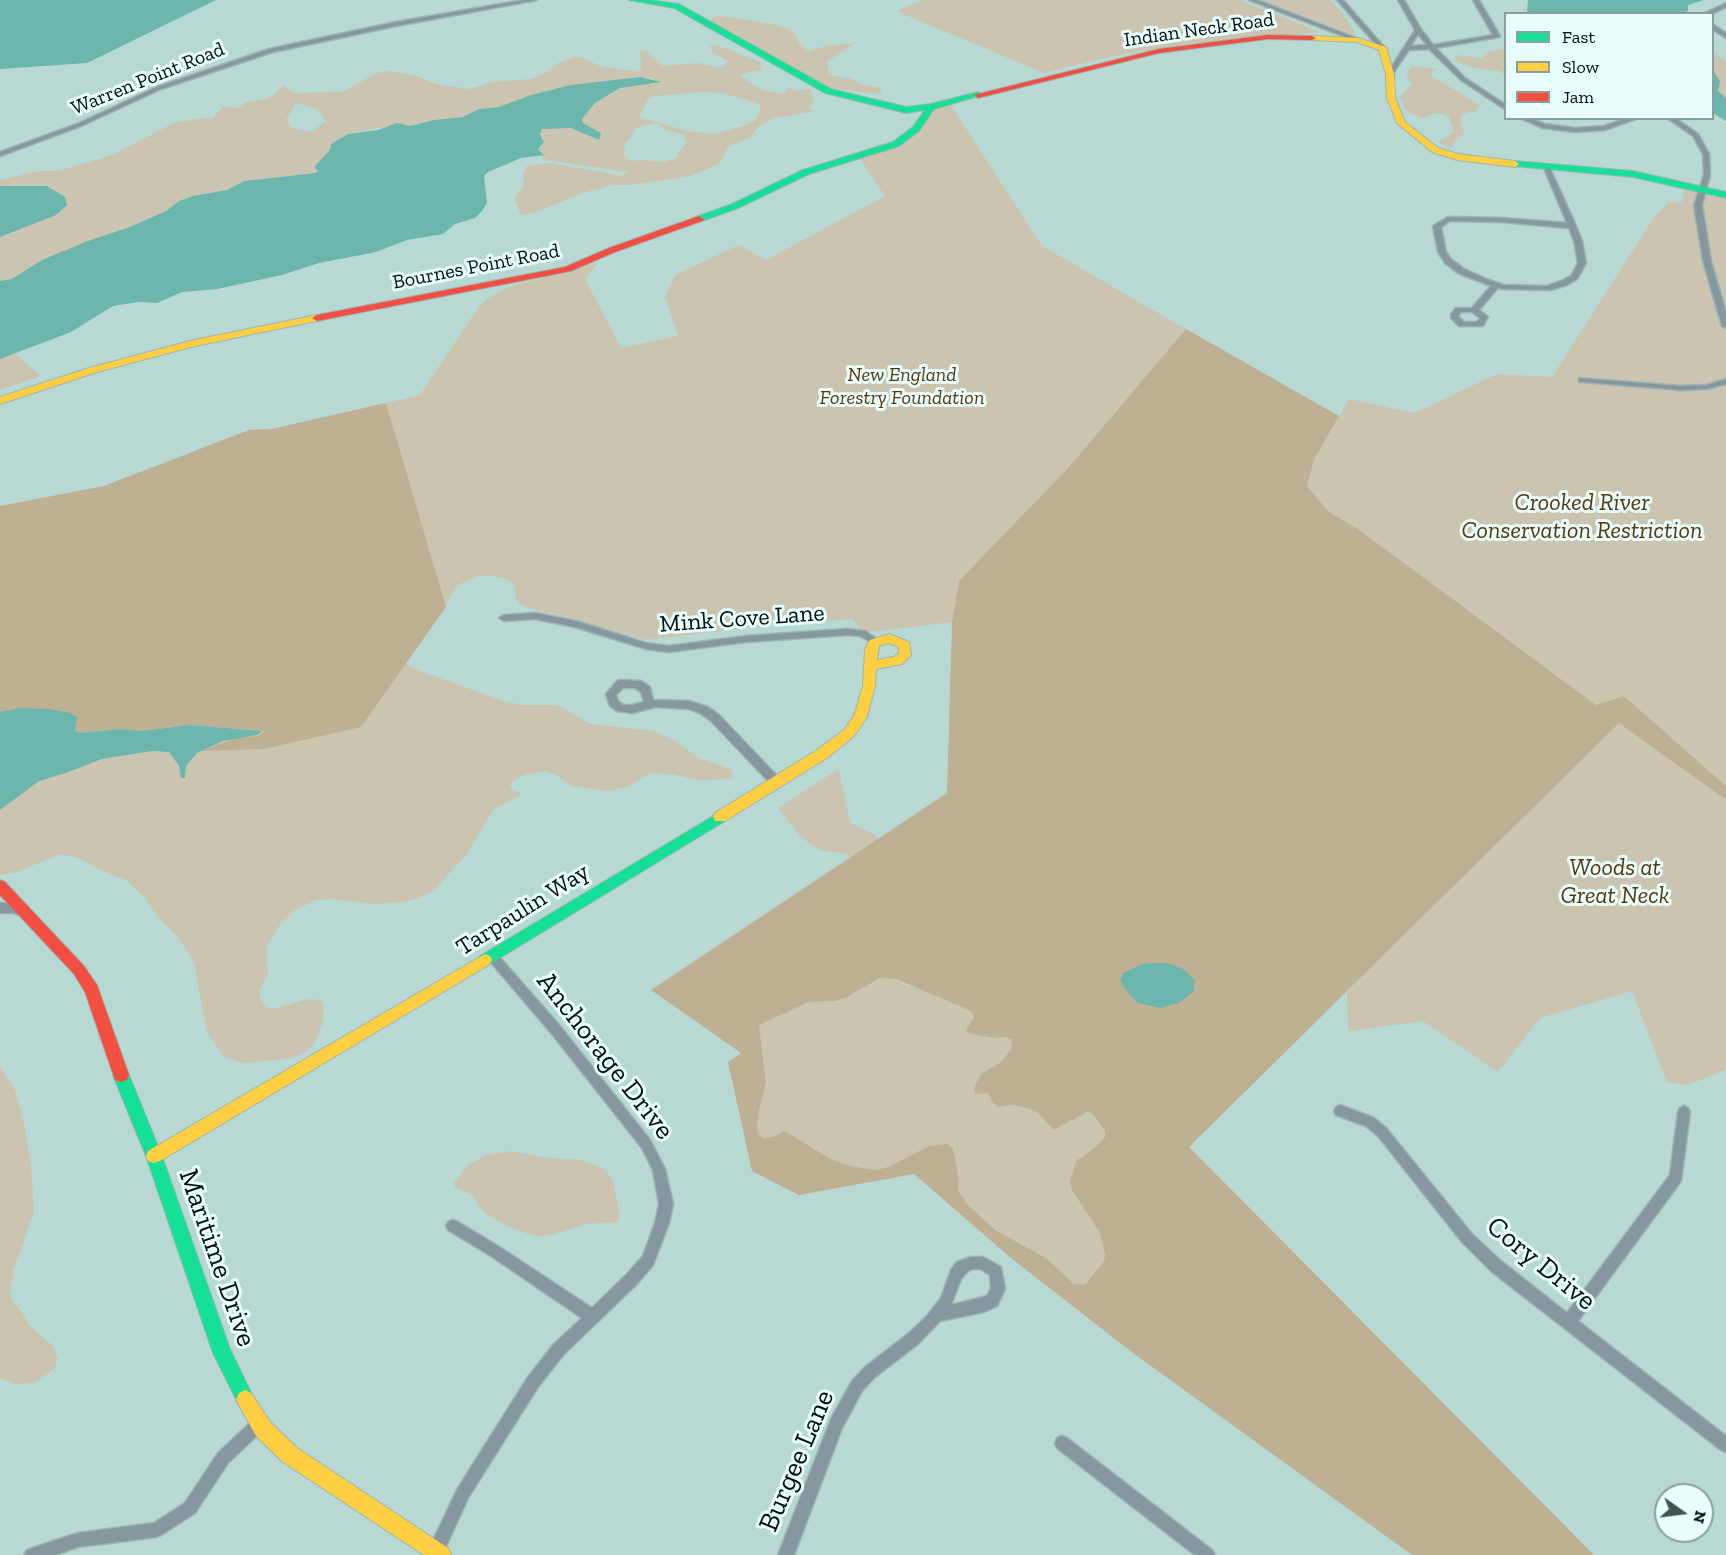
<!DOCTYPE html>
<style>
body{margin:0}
#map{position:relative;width:1726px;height:1555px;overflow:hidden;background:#b8d8d3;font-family:"Zilla Slab",serif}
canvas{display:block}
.legend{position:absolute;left:1504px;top:12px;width:210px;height:108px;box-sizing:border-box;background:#e8fffb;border:2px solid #8b9f9c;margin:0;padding:8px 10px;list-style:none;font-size:18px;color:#000f0d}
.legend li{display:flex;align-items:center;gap:12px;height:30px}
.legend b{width:30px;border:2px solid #8b9f9c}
.north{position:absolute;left:1654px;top:1483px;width:60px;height:60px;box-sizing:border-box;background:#e8fffb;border:2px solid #8b9f9c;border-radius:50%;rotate:104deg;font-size:16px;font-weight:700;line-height:24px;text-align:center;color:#000f0d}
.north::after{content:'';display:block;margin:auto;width:21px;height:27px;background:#405552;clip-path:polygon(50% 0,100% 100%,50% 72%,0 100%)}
</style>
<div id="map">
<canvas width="1726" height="1555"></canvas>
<ul class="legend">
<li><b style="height:8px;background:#16e098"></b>Fast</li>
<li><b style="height:8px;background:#ffcf43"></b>Slow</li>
<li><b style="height:8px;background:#f24e42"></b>Jam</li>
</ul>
<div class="north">N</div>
</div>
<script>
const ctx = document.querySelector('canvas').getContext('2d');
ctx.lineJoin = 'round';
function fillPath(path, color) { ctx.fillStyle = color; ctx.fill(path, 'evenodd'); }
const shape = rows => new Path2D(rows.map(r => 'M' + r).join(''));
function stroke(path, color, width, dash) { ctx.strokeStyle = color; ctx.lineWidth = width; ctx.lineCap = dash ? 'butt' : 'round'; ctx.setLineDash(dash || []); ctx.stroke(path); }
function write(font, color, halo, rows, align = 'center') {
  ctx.font = font + ' "Zilla Slab",serif'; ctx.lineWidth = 6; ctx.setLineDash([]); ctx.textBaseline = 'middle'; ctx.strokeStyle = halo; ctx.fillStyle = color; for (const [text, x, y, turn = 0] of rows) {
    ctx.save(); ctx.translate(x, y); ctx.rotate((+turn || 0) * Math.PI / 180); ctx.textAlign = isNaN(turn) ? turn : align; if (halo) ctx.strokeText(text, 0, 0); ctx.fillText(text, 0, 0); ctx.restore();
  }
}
fillPath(shape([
 [923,0,1240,0,1320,32,1184,44,1113,56,1044,73,896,11],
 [1260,0,1330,0,1343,14,1357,36],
 [719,16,767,23,789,29,797,37,798,42,808,51,827,46,855,43,827,62,829,72,833,76,852,79,861,85,879,87,882,90,878,94,822,87,710,22,713,17],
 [712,45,728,49,761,63,762,70,744,73,740,76,762,90,782,94,786,92,788,88,798,91,810,89,814,101,809,107,813,112,773,118,759,126,749,138,729,146,719,164,690,176,631,185,613,185,582,193,539,211,521,215,515,199,524,184,523,175,527,166,550,163,622,176,628,172,547,160,542,156,544,153,538,149,544,142,540,130,546,128,571,128,598,140,601,133,583,123,582,119,595,103,626,86,658,83,654,79,640,77,571,85,499,107,479,109,463,117,434,120,410,126,403,124,388,126,348,134,330,146,330,150,315,173,244,181,227,190,193,196,179,201,166,211,130,227,42,260,12,279,0,281,0,237,13,233,62,195,41,185,0,186,0,180,39,171,58,171,112,155,174,123,204,118,212,119,223,107,239,108,246,102,267,99,275,94,283,85,293,93,342,92,377,73,389,71,417,76,435,84,469,89,493,82,531,79,543,74,558,63,575,57,583,58,600,66,637,72,641,68,640,50,646,51,663,66,698,63,717,67,724,66,728,61,713,53,710,47],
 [703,92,722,93,757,103,760,105,760,113,755,120,746,125,714,134,687,131,639,117,648,99,655,96],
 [296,103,317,109,326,121,311,132,292,128,286,120],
 [646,124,659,124,661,128,684,135,687,143,678,153,677,158,664,162,643,160,631,161,624,155,625,143,631,137,635,129],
 [1505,49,1505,75,1500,71,1475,68,1455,61,1457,55,1485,59,1483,56,1487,52],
 [1712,52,1726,61,1726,98,1718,91,1715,72,1713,70],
 [1412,66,1438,69,1431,74,1433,77,1480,105,1476,111,1462,114,1461,126,1464,134,1454,142,1452,147,1445,146,1438,142,1454,132,1449,117,1438,113,1422,118,1406,111,1400,97,1412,84,1406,75],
 [950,104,1042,246,1186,329,1069,467,959,581,952,622,862,633,853,619,774,624,647,640,520,605,516,599,514,585,507,579,493,576,478,576,462,583,456,588,445,605,386,403,420,395,478,308,487,299,506,288,598,263,585,279,621,348,678,336,665,297,675,275,739,245,766,260,885,196,858,156,909,139,918,131,935,108],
 [1685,188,1726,198,1726,786,1624,696,1596,705,1358,529,1329,512,1307,487,1314,460,1349,399,1415,413,1497,374,1552,377,1653,219,1669,201,1681,203],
 [7,347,41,376,0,390,0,350],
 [400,660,415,669,503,701,522,705,552,705,562,707,590,724,653,731,676,741,698,758,731,769,733,779,698,780,671,774,650,773,627,787,608,791,571,786,556,775,546,771,524,775,516,779,510,785,513,791,520,792,519,796,493,810,466,855,434,890,419,898,402,902,374,904,334,899,316,900,295,910,279,926,266,948,268,974,259,992,260,998,266,1007,273,1009,309,999,321,1000,324,1007,322,1025,314,1044,304,1053,293,1058,273,1060,244,1063,224,1057,207,1033,194,963,189,953,175,934,157,916,145,898,126,880,111,875,78,858,61,854,14,873,0,875,0,810,39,781,66,773,102,759,152,751,170,753,179,767,181,777,185,778,185,768,194,755,223,741,260,730,225,729,190,725,141,731,120,729,80,733,13,709,0,712,0,677],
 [1619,722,1726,800,1726,1070,1687,1085,1667,1082,1632,991,1540,1018,1498,1072,1423,1021,1348,1031,1347,992],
 [837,770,839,770,850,823,874,834,902,870,852,860,847,854,819,850,801,837,778,808],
 [880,978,896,979,904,984,938,995,971,1011,974,1018,966,1028,992,1038,1006,1037,1012,1040,1011,1049,1000,1063,982,1073,974,1088,988,1093,993,1103,999,1107,1012,1105,1027,1108,1038,1113,1050,1128,1087,1111,1092,1113,1105,1131,1105,1137,1094,1148,1076,1161,1070,1181,1072,1190,1100,1233,1105,1254,1104,1261,1086,1284,1074,1284,1046,1258,995,1230,967,1204,958,1191,959,1180,955,1157,929,1146,888,1167,876,1170,849,1166,829,1158,812,1150,798,1138,764,1138,760,1136,757,1130,759,1110,766,1082,759,1025,809,1002,836,1001,847,997],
 [0,1066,15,1090,24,1123,31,1164,34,1211,14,1269,10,1292,12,1301,22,1312,28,1324,54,1347,58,1358,54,1369,34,1383,15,1384,0,1378],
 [512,1151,541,1157,581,1160,604,1169,613,1180,620,1216,617,1222,586,1224,553,1235,535,1236,509,1227,491,1217,482,1210,472,1195,455,1187,454,1183,468,1165,486,1155]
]), '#cac4b0');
fillPath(shape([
 [1186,329,1339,416,1314,460,1307,486,1329,512,1358,529,1596,705,1624,696,1726,786,1726,800,1619,723,1189,1147,1594,1555,1412,1555,1133,1353,1011,1258,914,1174,799,1195,752,1171,728,1062,741,1053,651,990,947,793,952,622,959,581,1069,467],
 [880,978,896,979,971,1011,974,1018,966,1029,968,1033,993,1038,1006,1037,1012,1040,1011,1049,1000,1063,982,1073,974,1088,975,1094,988,1093,993,1103,999,1107,1012,1105,1027,1108,1038,1113,1053,1130,1087,1112,1092,1113,1105,1131,1105,1137,1094,1148,1076,1161,1070,1181,1072,1190,1100,1233,1105,1254,1104,1261,1086,1284,1074,1284,1046,1258,995,1230,967,1204,958,1191,959,1180,955,1157,953,1149,948,1144,929,1146,888,1167,876,1170,849,1166,829,1158,785,1131,773,1137,764,1138,760,1136,757,1130,759,1110,766,1082,759,1025,809,1002,836,1001,847,997],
 [386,403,446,607,361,727,264,749,200,751,236,738,259,736,264,731,190,725,141,731,120,729,80,733,75,731,77,717,70,713,20,708,0,713,0,506,104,486,249,430,271,429]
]), '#beb093');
fillPath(shape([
 [0,0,216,0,87,63,0,69],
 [1528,0,1704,0,1688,5,1688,11,1682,13,1527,14],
 [1713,70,1720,81,1718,91,1726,98,1726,121,1713,113],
 [640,77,661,82,620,88,595,103,582,119,583,123,601,133,599,140,571,128,542,129,540,134,544,142,538,149,544,155,521,158,488,172,484,176,487,203,482,211,475,218,455,224,443,234,407,240,376,252,319,263,282,275,217,289,182,292,157,303,139,302,113,306,71,332,0,359,0,281,12,279,42,260,88,241,130,227,166,211,179,201,193,196,227,190,244,181,315,173,318,171,315,168,316,165,330,150,331,144,348,134,378,130,397,123,410,126,434,120,463,117,479,109,499,107,531,95,571,85],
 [0,186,47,186,65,197,67,205,56,215,0,237],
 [20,708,49,709,70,713,77,717,75,731,80,733,120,729,141,731,190,725,262,731,257,735,223,741,197,753,186,766,185,778,181,778,179,766,169,752,152,751,102,759,66,773,39,781,0,810,0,712],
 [1154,963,1168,963,1183,969,1195,980,1194,991,1181,1002,1161,1008,1138,1003,1128,993,1120,981,1123,973,1143,964]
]), '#6cb6ad');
const street = shape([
 [524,0,537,0,396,26,273,52,161,89,81,126,0,156,0,152,77,124,157,87,269,49,396,22,524,0],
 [1249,0,1257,0,1361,40,1356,41,1249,0],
 [1337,0,1343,0,1385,48,1385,50,1381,50,1337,0],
 [1398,0,1404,0,1421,29,1433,45,1493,35,1473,0,1479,0,1500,36,1499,37,1436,48,1465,78,1506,105,1506,110,1461,80,1429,49,1409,50,1392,75,1388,75,1387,74,1415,30,1398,0],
 [1418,34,1427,45,1411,46,1418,34],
 [1726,3,1726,7,1712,14,1703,14,1726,3],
 [1712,24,1726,33,1726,38,1712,29,1712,24],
 [1520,118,1530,118,1544,124,1575,128,1604,126,1627,118,1638,118,1605,130,1575,132,1543,128,1520,118],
 [1667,118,1675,118,1698,134,1709,154,1710,175,1702,205,1711,261,1726,313,1726,328,1722,326,1703,261,1694,205,1704,175,1703,154,1693,136,1667,118],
 [1544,165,1549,166,1576,226,1582,241,1586,263,1577,279,1567,285,1551,290,1504,289,1498,288,1479,310,1488,317,1483,326,1459,326,1451,318,1451,314,1456,308,1472,308,1491,286,1458,273,1445,263,1438,252,1433,226,1448,217,1502,218,1567,223,1543,166,1544,165],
 [1450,221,1502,222,1569,228,1574,241,1578,263,1571,276,1561,281,1547,286,1504,285,1489,280,1464,269,1451,259,1446,252,1441,227,1450,221],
 [1461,312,1472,312,1480,318,1477,322,1464,322,1458,316,1461,312],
 [1579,378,1681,386,1707,385,1726,379,1726,384,1708,389,1681,390,1582,382,1579,382,1579,378],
 [535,613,576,621,646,643,669,646,746,636,847,629,865,631,881,642,876,645,860,636,847,635,746,642,669,652,646,649,575,627,535,619,504,621,499,618,504,615,535,613],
 [621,680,641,681,650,687,653,700,689,701,708,707,719,715,780,779,781,782,780,785,772,785,711,721,700,713,689,709,656,707,632,713,617,711,610,706,606,694,617,681,621,680],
 [623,688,635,688,641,692,644,702,632,705,623,705,618,701,616,695,623,688],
 [0,903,13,903,26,908,28,911,26,914,22,916,13,913,0,913,0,903],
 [492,951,496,953,560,1026,650,1140,665,1169,673,1204,669,1223,653,1265,636,1285,564,1354,538,1387,468,1498,442,1555,430,1555,428,1551,458,1488,528,1377,554,1344,582,1318,491,1256,448,1230,446,1226,448,1222,453,1220,458,1222,501,1248,592,1308,626,1275,643,1256,655,1223,659,1204,653,1170,642,1148,552,1034,488,959,486,956,488,953,492,951],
 [1340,1105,1374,1118,1386,1128,1472,1234,1501,1261,1567,1313,1670,1175,1678,1112,1680,1108,1684,1106,1688,1108,1690,1112,1681,1181,1578,1321,1726,1436,1726,1452,1721,1450,1491,1271,1462,1242,1378,1136,1366,1126,1336,1115,1334,1111,1336,1107,1340,1105],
 [971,1257,983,1257,1001,1267,1005,1289,997,1306,984,1312,940,1321,918,1344,875,1377,862,1391,842,1428,794,1555,778,1555,831,1419,852,1381,865,1367,908,1334,927,1316,941,1298,951,1270,957,1262,971,1257],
 [972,1269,981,1269,990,1275,991,1288,987,1296,951,1305,961,1279,967,1272,972,1269],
 [259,1417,264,1419,266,1424,264,1429,228,1463,195,1513,161,1535,156,1537,78,1547,55,1555,24,1555,27,1550,78,1533,154,1523,185,1503,218,1453,254,1419,259,1417],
 [1062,1436,1067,1438,1212,1550,1215,1555,1195,1555,1057,1448,1055,1443,1057,1438,1062,1436]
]);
const fast = shape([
 [629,0,649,0,679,4,831,89,906,107,931,104,978,92,982,95,934,109,919,131,899,146,809,174,738,208,702,221,696,221,696,217,732,204,803,170,893,142,913,127,925,110,906,113,825,93,674,8,629,0],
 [1515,161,1633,171,1726,192,1726,198,1633,177,1512,166,1512,162,1515,161],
 [720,812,725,813,727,817,725,821,490,964,485,966,480,964,478,960,480,956,720,812],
 [121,1068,127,1070,129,1075,162,1156,230,1349,254,1399,251,1405,245,1408,239,1405,213,1353,146,1156,113,1075,115,1070,121,1068]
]);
const slow = shape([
 [1312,36,1358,38,1386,47,1394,74,1395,98,1405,122,1438,148,1458,154,1515,161,1519,164,1515,167,1457,160,1432,152,1397,123,1387,98,1386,74,1379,50,1357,42,1309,40,1308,38,1312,36],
 [317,315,321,316,321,320,195,346,97,372,0,404,0,397,89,368,194,340,317,315],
 [889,634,909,642,911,655,902,664,876,669,875,686,867,717,854,736,827,758,725,821,715,821,713,817,715,813,817,750,844,730,854,716,863,686,865,650,868,643,870,640,889,634],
 [888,643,899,647,899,653,894,657,877,660,879,646,888,643],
 [485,954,490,956,492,960,490,964,160,1161,154,1163,148,1161,146,1156,148,1151,485,954],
 [245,1390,251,1393,270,1422,297,1448,448,1548,451,1555,424,1555,283,1462,256,1436,239,1405,236,1399,239,1393,245,1390]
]);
const jam = shape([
 [1268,35,1312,36,1316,38,1312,40,1268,39,1159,53,978,98,974,95,1159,49,1268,35],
 [699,216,704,219,702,221,615,252,571,271,317,321,312,318,317,315,565,267,609,248,699,216],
 [0,880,5,882,84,966,97,985,129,1075,127,1080,121,1082,115,1080,85,992,74,974,0,895,0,880]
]);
stroke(street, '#9db5b2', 3);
stroke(fast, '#9db5b2', 2);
stroke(slow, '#9db5b2', 2);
stroke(jam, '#9db5b2', 2);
fillPath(street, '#86979f');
fillPath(fast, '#16e098');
fillPath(slow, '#ffcf43');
fillPath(jam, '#f24e42');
write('20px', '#000f0d', '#e8fffb', [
 ["Indian Neck Road",1199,30,-8],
 ["Warren Point Road",148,79,-22],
 ["Bournes Point Road",476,267,-11]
]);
write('italic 20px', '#59360f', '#e8fffb', [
 ["New England",902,375],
 ["Forestry Foundation",902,398]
]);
write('italic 24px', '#59360f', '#e8fffb', [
 ["Crooked River",1582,503],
 ["Conservation Restriction",1582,531],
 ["Woods at",1615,868],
 ["Great Neck",1615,896]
]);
write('24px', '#000f0d', '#e8fffb', [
 ["Mink Cove Lane",742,619,-4],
 ["Tarpaulin Way",523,910,-32]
]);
write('28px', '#000f0d', '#e8fffb', [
 ["Anchorage Drive",605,1056,52],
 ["Maritime Drive",217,1258,71],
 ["Cory Drive",1541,1264,39],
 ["Burgee Lane",797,1461,-67]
]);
</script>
